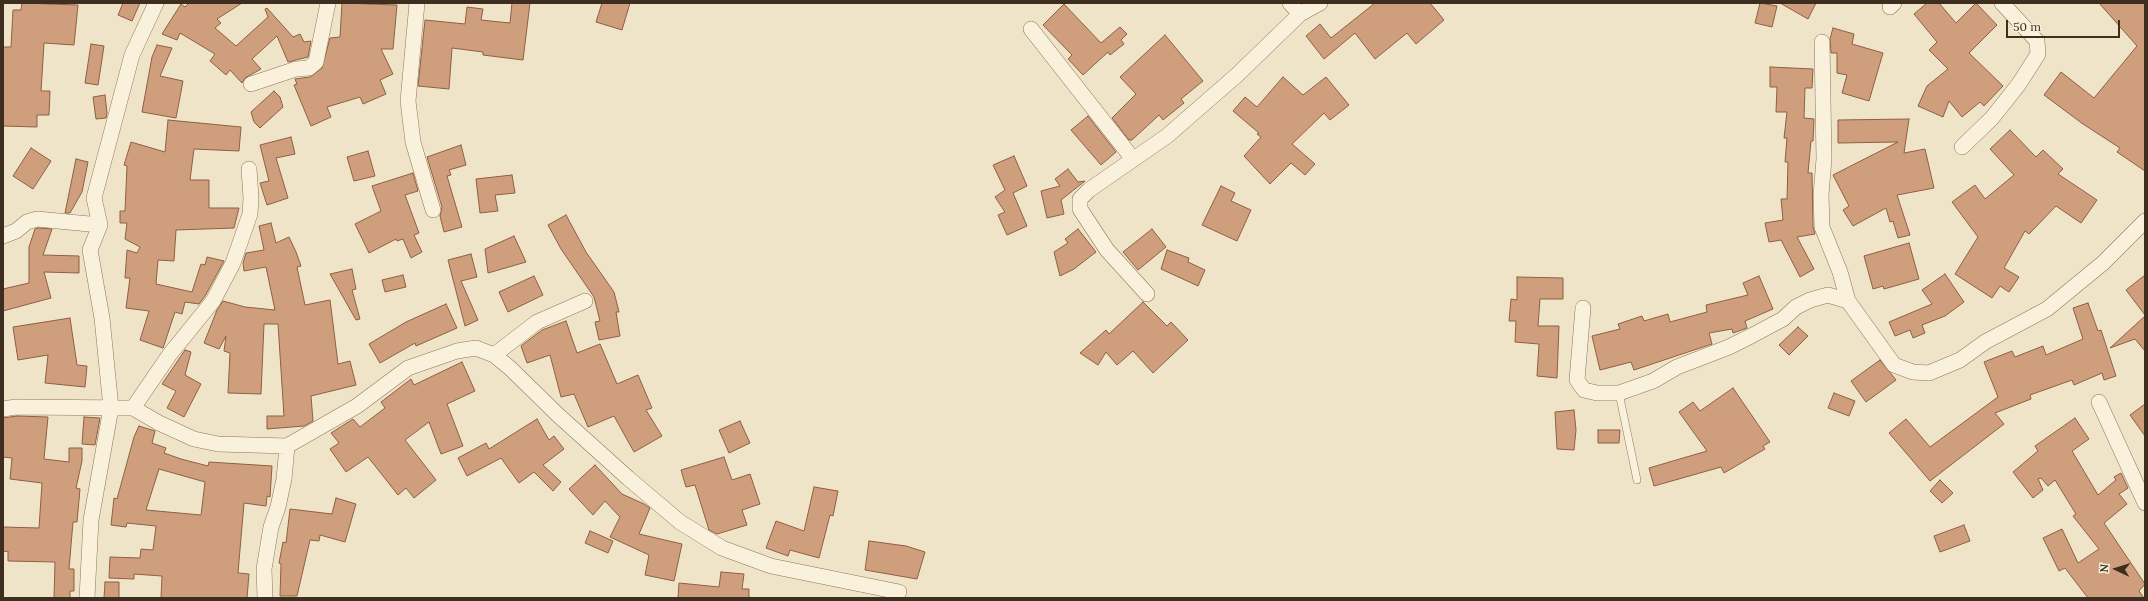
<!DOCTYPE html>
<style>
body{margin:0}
#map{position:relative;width:2148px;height:601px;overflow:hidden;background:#f0e4c8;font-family:Lora,serif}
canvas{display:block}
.frame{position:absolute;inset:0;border:4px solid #3d2e20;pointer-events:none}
.north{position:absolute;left:2096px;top:549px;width:40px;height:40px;-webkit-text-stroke:3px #f7eed8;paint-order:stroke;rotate:274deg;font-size:11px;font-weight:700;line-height:16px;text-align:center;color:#3d2e20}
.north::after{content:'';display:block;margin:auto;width:14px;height:18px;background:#3d2e20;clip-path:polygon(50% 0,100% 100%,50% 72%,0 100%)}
.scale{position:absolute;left:2006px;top:20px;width:114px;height:18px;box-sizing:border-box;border:2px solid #3d2e20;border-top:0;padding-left:5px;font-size:12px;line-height:14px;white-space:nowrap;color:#3d2e20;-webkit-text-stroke:3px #f7eed8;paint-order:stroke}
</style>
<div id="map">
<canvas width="2148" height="601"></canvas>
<div class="frame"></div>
<div class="north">N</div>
<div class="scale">50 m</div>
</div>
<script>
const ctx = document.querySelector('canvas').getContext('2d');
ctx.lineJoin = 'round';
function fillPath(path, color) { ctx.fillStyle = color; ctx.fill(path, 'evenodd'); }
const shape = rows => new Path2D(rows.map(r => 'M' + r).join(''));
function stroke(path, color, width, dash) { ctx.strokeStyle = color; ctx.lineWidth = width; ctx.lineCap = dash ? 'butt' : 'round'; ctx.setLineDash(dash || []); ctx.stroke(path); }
const building = shape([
 [22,3,78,5,74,45,44,43,41,91,50,91,49,115,37,115,37,127,3,126,3,47,11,47,13,10,21,10,22,3],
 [123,3,140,3,132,21,118,15,123,3],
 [189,3,242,3,217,19,221,23,215,28,236,46,268,17,265,9,267,8,293,37,300,34,304,42,311,41,308,57,288,62,277,36,252,59,261,69,245,78,242,83,230,70,226,75,210,61,215,54,180,33,177,40,162,34,181,4,185,7,189,3],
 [342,3,397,5,393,49,381,49,393,74,380,80,386,94,363,104,360,97,327,107,331,117,311,126,294,85,297,84,295,79,310,77,322,68,330,38,340,37,342,3],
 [512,3,530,3,523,60,483,55,483,52,452,48,449,89,418,86,425,20,465,24,467,7,483,9,481,20,510,23,512,3],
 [602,3,630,3,622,30,596,22,602,3],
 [1375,3,1430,3,1444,20,1416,44,1407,33,1375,59,1355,33,1324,59,1306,36,1320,24,1331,38,1375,3],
 [1760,3,1777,6,1772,27,1755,23,1760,3],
 [1780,3,1816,3,1808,19,1780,3],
 [1927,3,1939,3,1956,23,1976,3,1997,25,1969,53,2003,86,1984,106,1980,102,1962,117,1949,101,1943,117,1918,106,1927,86,1948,69,1929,50,1937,42,1914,14,1927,3],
 [2099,3,2145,3,2145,171,2117,152,2120,148,2083,124,2044,95,2061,72,2094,98,2137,46,2099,3],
 [1064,4,1101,43,1120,27,1127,34,1121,40,1124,44,1110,55,1108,52,1083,75,1068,59,1072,55,1043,25,1064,4],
 [1833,28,1854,34,1852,44,1883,53,1869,101,1842,93,1847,75,1837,73,1837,53,1831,53,1830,39,1833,28],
 [1165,35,1203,81,1181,99,1184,103,1163,120,1159,115,1132,140,1129,140,1112,118,1136,94,1120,77,1165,35],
 [91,44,104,46,98,85,85,83,91,44],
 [157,45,172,48,160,76,183,81,176,118,142,112,152,57,157,45],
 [1770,67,1813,69,1812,88,1805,88,1804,118,1814,119,1813,141,1811,141,1808,173,1812,173,1813,227,1815,234,1797,237,1814,269,1800,277,1781,240,1769,242,1765,223,1783,220,1781,199,1787,199,1788,162,1785,162,1787,138,1784,138,1787,112,1776,112,1777,87,1770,87,1770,67],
 [1283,77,1303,95,1326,77,1349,105,1330,120,1324,113,1292,144,1315,164,1305,175,1291,163,1270,184,1244,156,1261,137,1257,134,1259,133,1233,111,1245,97,1257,107,1283,77],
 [274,91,280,97,283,107,260,128,254,122,251,112,274,91],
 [105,95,107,113,106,118,96,119,93,97,105,95],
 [1088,116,1116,152,1101,165,1071,130,1088,116],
 [1909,119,1904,153,1925,149,1934,188,1897,195,1910,235,1898,238,1893,221,1890,222,1886,208,1853,226,1843,210,1849,206,1833,175,1898,142,1838,143,1838,120,1909,119],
 [168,120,241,127,239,151,194,149,190,180,209,180,209,208,239,208,234,228,176,230,174,261,158,260,156,284,192,292,201,264,205,265,207,257,224,261,205,296,199,304,185,302,182,314,175,312,163,348,140,340,149,311,126,308,130,278,125,278,127,250,137,253,140,247,125,239,127,223,120,223,120,211,125,211,127,166,124,165,131,142,165,152,168,120],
 [2010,130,2036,157,2043,150,2063,169,2058,174,2097,200,2081,223,2056,206,2029,234,2025,231,2004,268,2019,277,2009,292,2000,286,1992,298,1955,274,1978,237,1952,202,1975,185,1985,199,2014,175,1990,149,2010,130],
 [291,137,295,154,276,158,288,198,267,205,260,183,269,181,260,145,291,137],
 [461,145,466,165,449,170,451,175,447,176,462,227,444,232,440,216,442,207,427,157,461,145],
 [31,148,51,161,33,189,13,176,31,148],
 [368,151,375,176,354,181,347,157,368,151],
 [1014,156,1027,186,1013,193,1027,226,1007,235,998,215,1005,212,995,197,1005,190,993,165,1014,156],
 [76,159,88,162,82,192,70,213,65,213,76,159],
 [1068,169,1078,182,1085,181,1061,200,1064,214,1047,218,1041,191,1060,186,1055,179,1068,169],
 [413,173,418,191,405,195,419,233,414,235,422,252,411,258,403,239,397,241,396,239,369,253,355,224,381,211,372,186,413,173],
 [512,175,515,193,495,195,498,211,480,213,476,179,512,175],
 [1221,186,1235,193,1231,201,1251,210,1237,241,1202,225,1221,186],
 [566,215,586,252,614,292,619,312,616,312,620,336,599,340,595,322,600,321,594,297,561,249,548,225,566,215],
 [271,223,276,243,289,237,296,252,301,266,297,267,305,305,330,300,338,364,350,361,356,385,311,396,313,421,304,426,267,429,267,416,284,416,278,324,264,324,261,394,228,393,230,353,224,351,226,336,219,349,204,343,217,310,223,301,245,307,275,310,266,267,244,271,243,263,246,253,264,250,259,226,271,223],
 [38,228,52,229,43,255,79,256,79,273,44,272,51,298,3,311,3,289,29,283,29,247,35,229,38,228],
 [1078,229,1096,252,1074,269,1060,276,1054,252,1068,243,1065,239,1078,229],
 [1152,229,1166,247,1138,270,1123,252,1152,229],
 [514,236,526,262,488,273,485,249,514,236],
 [1909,243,1919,279,1884,289,1883,286,1873,289,1864,256,1909,243],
 [1167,250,1189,258,1188,262,1205,270,1198,286,1161,269,1167,250],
 [471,254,477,277,461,281,478,320,465,326,448,260,471,254],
 [352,269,356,289,352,290,360,319,356,320,330,274,352,269],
 [1945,274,1964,302,1945,316,1922,325,1925,333,1913,338,1910,330,1895,336,1889,322,1932,304,1922,290,1945,274],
 [403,275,406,287,385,292,382,280,403,275],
 [2145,275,2145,315,2126,290,2145,275],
 [534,276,543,295,508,312,499,292,534,276],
 [1759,276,1773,309,1745,321,1747,328,1733,333,1732,329,1709,333,1712,344,1634,370,1631,362,1600,370,1592,336,1620,329,1618,324,1642,316,1644,321,1668,314,1670,322,1707,312,1706,305,1748,295,1743,283,1759,276],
 [1517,277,1563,278,1563,299,1540,299,1538,326,1559,326,1557,378,1537,376,1539,344,1515,342,1516,321,1509,321,1511,299,1517,300,1517,277],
 [1143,302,1167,326,1171,322,1188,340,1153,373,1133,351,1117,365,1106,352,1098,365,1080,353,1106,330,1109,334,1143,302],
 [2088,303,2098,331,2101,330,2116,376,2104,380,2102,373,2074,385,2072,380,2030,395,2031,399,1995,413,2004,424,1930,481,1889,433,1906,419,1930,447,1998,397,1984,362,2012,351,2015,357,2043,346,2046,355,2083,339,2073,308,2088,303],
 [446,304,457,328,416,346,415,343,380,363,369,344,406,322,446,304],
 [2145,316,2145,351,2135,339,2110,348,2145,316],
 [70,318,77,365,87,366,85,387,45,383,48,355,18,360,13,327,70,318],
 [566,321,577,353,600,344,617,384,638,375,652,408,646,410,662,436,634,452,614,416,588,427,574,394,561,397,550,355,527,363,521,346,542,330,566,321],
 [1798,327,1808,336,1789,355,1779,345,1798,327],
 [185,350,191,352,185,375,201,384,184,417,167,408,176,391,162,384,185,350],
 [1880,360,1896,380,1866,402,1851,381,1880,360],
 [462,362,475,391,447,404,463,446,441,454,429,422,405,440,436,480,414,498,406,488,398,495,368,457,346,472,330,449,339,443,331,433,353,419,360,427,385,408,381,402,411,379,414,385,462,362],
 [1733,388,1770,442,1763,446,1765,449,1724,473,1721,467,1654,486,1649,468,1707,451,1679,412,1693,402,1700,411,1733,388],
 [1834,393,1855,401,1849,416,1828,408,1834,393],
 [2145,404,2145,436,2130,415,2145,404],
 [1574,410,1576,430,1574,450,1557,449,1555,412,1574,410],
 [17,416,48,417,44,459,69,462,69,448,82,448,82,461,76,488,80,489,77,522,73,522,69,569,74,569,74,591,70,591,70,598,54,598,55,562,8,561,8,551,3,552,3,527,39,528,42,483,10,479,12,458,3,457,3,418,17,416],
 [84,417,100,418,95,445,82,444,84,417],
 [2075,418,2089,439,2072,451,2098,495,2116,480,2114,477,2121,473,2128,488,2119,494,2127,504,2104,523,2145,584,2139,591,2144,598,2088,598,2065,568,2059,571,2043,538,2062,529,2078,563,2099,549,2073,516,2076,514,2055,480,2048,486,2041,478,2038,479,2043,490,2033,498,2013,472,2038,451,2035,446,2075,418],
 [537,419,549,440,554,436,564,449,543,465,561,482,553,491,534,472,519,483,501,458,467,476,458,458,486,443,489,449,537,419],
 [740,421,750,443,729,453,719,430,740,421],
 [139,426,155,431,152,443,166,448,164,453,181,459,208,466,209,462,272,466,270,497,267,496,266,506,244,503,238,573,249,574,247,598,161,598,162,576,134,574,134,579,109,578,110,557,140,558,141,549,153,550,156,526,127,523,126,527,111,525,114,498,117,499,134,437,139,426],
 [159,469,205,482,201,515,146,510,159,469],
 [1598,430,1620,430,1619,443,1598,443,1598,430],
 [724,457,732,480,750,474,760,504,742,510,747,525,717,534,709,530,695,485,686,487,681,470,724,457],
 [595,465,622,494,644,504,650,508,639,534,682,544,674,581,645,575,649,555,610,537,620,517,605,501,593,515,569,489,595,465],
 [1940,480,1953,493,1942,503,1930,491,1940,480],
 [814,487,838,491,833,516,830,515,819,558,790,550,788,556,766,548,776,521,804,531,814,487],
 [336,498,356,504,345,542,320,535,319,541,310,540,297,596,280,596,281,564,279,563,283,542,286,543,290,509,332,514,336,498],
 [1964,525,1970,541,1940,552,1934,536,1964,525],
 [590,531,613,541,608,553,585,543,590,531],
 [869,541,906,546,925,552,917,579,865,570,869,541],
 [721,572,744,574,742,589,749,589,749,598,678,598,679,583,719,587,721,572],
 [105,582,119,582,119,598,104,598,105,582]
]);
fillPath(building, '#cf9f7d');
stroke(building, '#8d5f41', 1);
const service = shape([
 [1619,393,1637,480]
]);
const minor = shape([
 [417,3,408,101,413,142,433,210],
 [1290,3,1300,14],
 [1890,7,1894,3],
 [1031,29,1133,159],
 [1822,42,1824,159,1821,195,1822,227,1840,272,1848,301],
 [251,84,296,69,309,68,316,62,328,3],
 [1962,147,1992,118,2019,84,2038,54,2037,41,2002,3],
 [3,236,16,231,27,222,37,219,100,225],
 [1147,294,1107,250,1080,209,1080,199,1089,190,1167,136,1237,75,1300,14,1320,3],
 [1583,308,1577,380,1584,390,1597,393,1619,393,1653,381,1677,367,1729,347,1751,336,1783,319,1796,307,1810,300,1828,295,1848,301,1894,365,1913,372,1929,373,1960,360,1985,342,2047,309,2103,263,2145,221],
 [494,355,537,322,585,301],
 [2099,402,2145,503],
 [133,408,170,354,213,301,233,263,250,214,251,198,249,169],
 [3,409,16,407,133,408,159,423,194,439,218,444,287,446,357,406,408,368,457,351,476,348,494,355,510,368,558,415,628,478,680,522,722,548,771,566,899,592],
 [87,598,91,520,111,408,102,318,90,250,100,225,94,198,132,55,156,3],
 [265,598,264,569,271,527,278,507,284,479,287,446]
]);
stroke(service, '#8d765c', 8);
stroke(minor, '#8d765c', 16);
stroke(service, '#faf1dc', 7);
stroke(minor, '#faf1dc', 15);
</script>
